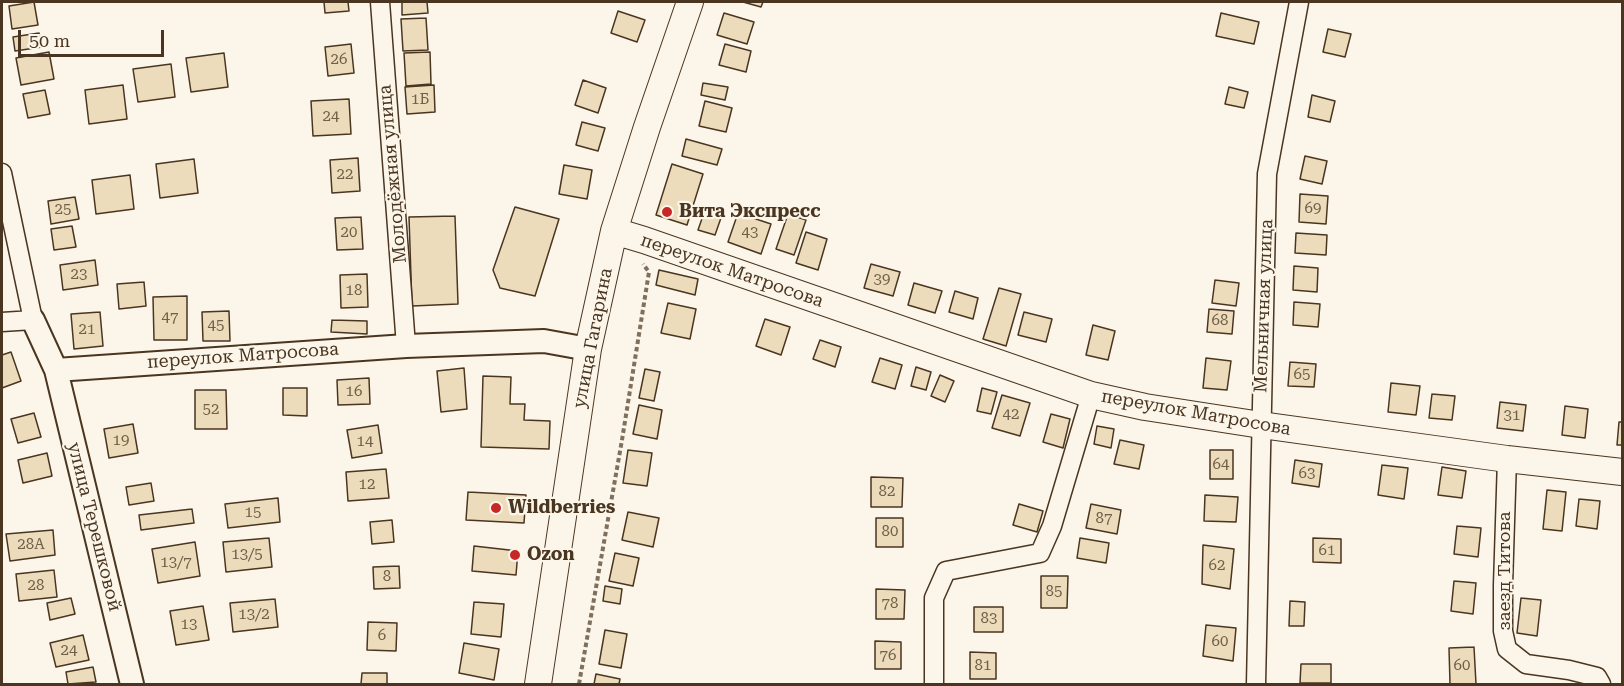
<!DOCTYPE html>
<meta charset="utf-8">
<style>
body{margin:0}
#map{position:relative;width:1624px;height:686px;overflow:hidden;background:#fbf6e9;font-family:"Roboto Serif",serif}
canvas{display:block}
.frame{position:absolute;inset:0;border:3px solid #4a3520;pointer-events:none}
.scale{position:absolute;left:18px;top:30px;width:146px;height:27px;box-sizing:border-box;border:3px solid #4a3520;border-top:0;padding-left:8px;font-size:18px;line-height:21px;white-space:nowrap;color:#4a3520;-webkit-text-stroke:4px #fbf6e9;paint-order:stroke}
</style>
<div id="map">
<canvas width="1624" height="686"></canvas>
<div class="frame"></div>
<div class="scale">50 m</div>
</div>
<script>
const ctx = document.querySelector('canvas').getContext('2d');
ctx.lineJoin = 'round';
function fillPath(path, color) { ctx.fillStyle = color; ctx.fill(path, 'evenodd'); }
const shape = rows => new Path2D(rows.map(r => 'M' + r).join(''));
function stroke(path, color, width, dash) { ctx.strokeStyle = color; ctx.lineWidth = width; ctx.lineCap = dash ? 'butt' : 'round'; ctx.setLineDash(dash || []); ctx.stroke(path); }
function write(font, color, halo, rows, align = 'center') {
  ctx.font = font + ' "Roboto Serif",serif'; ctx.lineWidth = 4.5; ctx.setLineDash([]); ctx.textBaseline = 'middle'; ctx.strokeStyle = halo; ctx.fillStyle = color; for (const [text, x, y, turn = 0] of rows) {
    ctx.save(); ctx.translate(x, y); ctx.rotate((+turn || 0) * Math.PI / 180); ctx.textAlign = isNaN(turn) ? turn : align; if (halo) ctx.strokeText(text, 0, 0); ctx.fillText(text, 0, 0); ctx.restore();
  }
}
const building = shape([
 [34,2,38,25,12,29,9,6,34,2],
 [324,2,348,2,349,11,325,13,324,2],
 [402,2,427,2,428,13,402,15,402,2],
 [743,2,763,2,761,7,743,2],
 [618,11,645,20,637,42,611,33,618,11],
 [724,13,754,22,747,44,717,35,724,13],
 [1221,13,1259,22,1254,44,1216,36,1221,13],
 [426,18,428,50,403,51,401,19,426,18],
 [1328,29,1351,34,1345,57,1323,52,1328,29],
 [39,33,42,47,15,51,13,37,39,33],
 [351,44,354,73,328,76,325,47,351,44],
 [725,44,751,51,746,72,719,65,725,44],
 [49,52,54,79,21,85,16,58,49,52],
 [430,52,431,84,406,86,404,53,430,52],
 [224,53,228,87,191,92,186,58,224,53],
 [171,64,175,97,138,102,133,69,171,64],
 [583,80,606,88,598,113,575,105,583,80],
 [703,83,728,87,725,100,701,95,703,83],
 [123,85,127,119,89,124,85,90,123,85],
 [434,85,435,112,407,114,405,87,434,85],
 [1229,87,1248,92,1244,108,1225,104,1229,87],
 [45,90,50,114,28,118,23,94,45,90],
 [1312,95,1335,101,1330,122,1308,117,1312,95],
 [349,99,351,134,313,136,311,101,349,99],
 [705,101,732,108,726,132,699,126,705,101],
 [582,122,605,128,598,151,576,145,582,122],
 [686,139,722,149,717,165,682,156,686,139],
 [1305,156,1327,161,1322,184,1300,179,1305,156],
 [358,158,360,191,332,193,330,160,358,158],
 [194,159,198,193,160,198,156,164,194,159],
 [672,164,703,174,687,225,656,215,672,164],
 [564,165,592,170,587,199,559,194,564,165],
 [130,175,134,209,96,214,92,180,130,175],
 [1300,194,1328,196,1326,224,1299,222,1300,194],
 [75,197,79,219,51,224,48,201,75,197],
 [515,207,559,219,535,296,500,288,493,270,515,207],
 [705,210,722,215,715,235,698,230,705,210],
 [738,213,771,224,761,254,728,242,738,213],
 [788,214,806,220,794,255,776,249,788,214],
 [455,216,458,304,412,306,409,217,455,216],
 [361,217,363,249,337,250,335,218,361,217],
 [72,226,76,247,54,250,51,229,72,226],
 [806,232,827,239,818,270,796,263,806,232],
 [1296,233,1327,235,1326,255,1295,253,1296,233],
 [95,260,98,285,63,290,60,265,95,260],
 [871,264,900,272,893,296,864,288,871,264],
 [1294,266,1318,268,1317,292,1293,290,1294,266],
 [659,270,698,279,695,295,656,285,659,270],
 [367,274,368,307,341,308,340,275,367,274],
 [1215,280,1239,283,1236,306,1212,303,1215,280],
 [144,282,146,306,119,309,117,284,144,282],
 [914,283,942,291,935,313,908,305,914,283],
 [999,288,1021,294,1006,346,983,339,999,288],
 [955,291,978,298,973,319,949,312,955,291],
 [187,296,187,340,154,340,153,297,187,296],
 [1294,302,1320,304,1318,327,1293,325,1294,302],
 [668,303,696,309,690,339,661,333,668,303],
 [1209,309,1234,311,1232,334,1207,332,1209,309],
 [229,311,230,341,203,341,202,312,229,311],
 [100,312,103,346,74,349,71,314,100,312],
 [1024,312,1052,319,1046,342,1018,335,1024,312],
 [765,319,790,327,781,355,756,346,765,319],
 [332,320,367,321,367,334,331,332,332,320],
 [1093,325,1115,331,1108,360,1086,355,1093,325],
 [820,340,841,347,835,367,813,359,820,340],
 [11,352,21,381,2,388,2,355,11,352],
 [880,358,902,365,895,389,872,382,880,358],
 [1206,358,1231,361,1227,390,1203,388,1206,358],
 [1290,362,1316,364,1314,387,1288,386,1290,362],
 [916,367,931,372,926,390,911,386,916,367],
 [464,368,467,409,441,412,437,371,464,368],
 [645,369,660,372,654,401,639,398,645,369],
 [940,375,954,381,945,402,931,396,940,375],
 [483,376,511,377,510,404,525,404,524,420,550,421,549,449,481,447,483,376],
 [369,378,370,404,338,405,337,380,369,378],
 [1391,383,1420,386,1416,415,1388,412,1391,383],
 [283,388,307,388,307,416,283,415,283,388],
 [982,388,997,392,991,414,977,411,982,388],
 [195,390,226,390,227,429,195,429,195,390],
 [1432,394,1455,396,1452,420,1429,418,1432,394],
 [1002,395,1030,403,1020,436,992,428,1002,395],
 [1500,402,1526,405,1523,431,1497,428,1500,402],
 [639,405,662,410,657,439,633,434,639,405],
 [1565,406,1588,409,1585,438,1562,435,1565,406],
 [34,413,41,437,18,443,11,419,34,413],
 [1051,414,1070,419,1063,448,1043,442,1051,414],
 [1619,422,1622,422,1622,445,1617,445,1619,422],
 [133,424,138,453,109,458,104,429,133,424],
 [378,425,382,453,352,458,347,430,378,425],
 [1097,426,1114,429,1111,448,1094,444,1097,426],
 [1120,440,1144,445,1139,469,1114,464,1120,440],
 [628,450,652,453,647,486,623,483,628,450],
 [1210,450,1233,450,1233,479,1210,479,1210,450],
 [47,453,52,476,23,483,18,460,47,453],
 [1295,460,1322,464,1319,487,1292,483,1295,460],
 [1382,465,1408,468,1404,499,1378,495,1382,465],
 [1442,467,1466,471,1462,498,1438,495,1442,467],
 [386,469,389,498,348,501,346,472,386,469],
 [871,477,903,478,902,507,871,507,871,477],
 [151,483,154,501,129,505,126,487,151,483],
 [1547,490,1566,492,1562,531,1543,529,1547,490],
 [468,492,526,495,524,523,466,520,468,492],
 [1205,495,1238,497,1236,522,1204,521,1205,495],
 [278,498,280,522,228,528,225,504,278,498],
 [1579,499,1600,501,1597,529,1576,526,1579,499],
 [1019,504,1043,511,1037,532,1013,525,1019,504],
 [1091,504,1121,510,1117,534,1086,528,1091,504],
 [192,509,194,523,141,530,139,515,192,509],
 [628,512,659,518,653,547,622,540,628,512],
 [876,518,903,518,903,547,876,547,876,518],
 [392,520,394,542,372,544,370,522,392,520],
 [1457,526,1481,528,1478,557,1454,554,1457,526],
 [53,530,55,555,10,561,6,534,53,530],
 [269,538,272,567,226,572,223,542,269,538],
 [1080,538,1109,543,1106,563,1077,558,1080,538],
 [1313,538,1341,539,1341,563,1313,562,1313,538],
 [195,542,200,576,158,583,152,549,195,542],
 [1203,545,1234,549,1230,589,1202,584,1203,545],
 [474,546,518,551,516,575,472,571,474,546],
 [615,553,639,558,633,586,609,581,615,553],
 [399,566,400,588,374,589,373,567,399,566],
 [54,570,57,597,19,601,16,574,54,570],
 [1041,576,1068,576,1067,608,1041,608,1041,576],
 [1454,581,1476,583,1473,614,1451,611,1454,581],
 [605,586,622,589,620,604,603,601,605,586],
 [876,589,905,590,904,619,876,619,876,589],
 [71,598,75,614,50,620,47,603,71,598],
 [1521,598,1541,600,1537,636,1517,633,1521,598],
 [275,599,278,627,233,632,230,603,275,599],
 [1290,601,1305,602,1304,626,1289,626,1290,601],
 [474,602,504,604,501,637,471,634,474,602],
 [203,606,209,640,176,645,170,611,203,606],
 [974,607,1003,607,1003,632,974,632,974,607],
 [368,622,397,623,396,651,367,650,368,622],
 [1206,625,1236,628,1233,661,1203,656,1206,625],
 [605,630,627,634,621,668,599,664,605,630],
 [83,635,89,660,56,667,50,643,83,635],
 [875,641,901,642,901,669,875,669,875,641],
 [464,643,499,649,494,680,459,673,464,643],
 [1474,647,1476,684,1450,684,1449,648,1474,647],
 [970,652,996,653,996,679,970,679,970,652],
 [1301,664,1331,664,1331,683,1300,683,1301,664],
 [93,667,96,682,68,684,66,672,93,667],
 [362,673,387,673,387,684,361,684,362,673],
 [596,674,620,679,619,684,594,684,596,674]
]);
fillPath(building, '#ecdcbc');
stroke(building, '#4a3520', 1.5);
const minor = shape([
 [380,2,406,346],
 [2,173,33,320,2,322],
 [1507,459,1503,585,1503,631,1507,649,1526,664,1569,670,1597,677,1601,684],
 [934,684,934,598,946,571,1040,553,1052,526,1091,395],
 [1256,684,1267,174,1299,2]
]);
const tertiary = shape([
 [33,320,56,370,406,346,544,341,588,349],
 [56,370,132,684]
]);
const secondary = shape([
 [614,231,644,240,1091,395,1145,407,1261,425,1507,459,1622,472],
 [538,684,588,349,614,231,647,127,690,2]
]);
stroke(minor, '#4a3520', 21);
stroke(tertiary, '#4a3520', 26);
stroke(secondary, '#4a3520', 28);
stroke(shape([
 [579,684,622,440,649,272,643,264]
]), '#7f6f5c', 4, [4.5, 3]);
stroke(minor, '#fbf6e9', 18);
stroke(tertiary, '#fbf6e9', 22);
stroke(secondary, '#fbf6e9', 26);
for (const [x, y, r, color] of [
 [667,212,6,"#c62828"],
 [496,508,6,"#c62828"],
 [515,555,6,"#c62828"]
]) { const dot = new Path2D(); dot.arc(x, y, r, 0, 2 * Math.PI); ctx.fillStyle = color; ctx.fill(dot); stroke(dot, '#fbf6e9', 2); }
write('15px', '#725f47', null, [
 ["26",339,60],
 ["1Б",420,100],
 ["24",331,117],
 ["22",345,175],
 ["69",1313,209],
 ["25",63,210],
 ["20",349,233],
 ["43",750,233],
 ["23",79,275],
 ["39",882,280],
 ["18",354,291],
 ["47",170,318],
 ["68",1220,321],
 ["45",216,326],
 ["21",87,330],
 ["65",1302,375],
 ["16",354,392],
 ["52",211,410],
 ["42",1011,415],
 ["31",1512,416],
 ["19",121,441],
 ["14",365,442],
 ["64",1221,465],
 ["63",1307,474],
 ["12",367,485],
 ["82",887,492],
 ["15",253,513],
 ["87",1104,519],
 ["80",890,532],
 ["28А",31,545],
 ["61",1327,551],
 ["13/5",247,555],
 ["13/7",176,563],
 ["62",1217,566],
 ["8",387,577],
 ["28",36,586],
 ["85",1054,592],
 ["78",890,604],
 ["13/2",254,615],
 ["83",989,619],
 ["13",189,625],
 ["6",382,636],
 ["60",1220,642],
 ["24",69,651],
 ["76",888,656],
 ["81",983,666],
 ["60",1462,666]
]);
write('18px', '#4a3520', '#fbf6e9', [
 ["Молодёжная улица",393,174,-95],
 ["переулок Матросова",732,271,19],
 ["Мельничная улица",1264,306,-88],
 ["улица Гагарина",593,338,-79],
 ["переулок Матросова",243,356,-4],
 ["переулок Матросова",1196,413,10],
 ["улица Терешковой",94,527,76],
 ["заезд Титова",1505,571,-90]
]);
write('bold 18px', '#4a3520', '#fbf6e9', [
 ["Вита Экспресс",679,212],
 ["Wildberries",508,508],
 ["Ozon",527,555]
], 'left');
</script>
